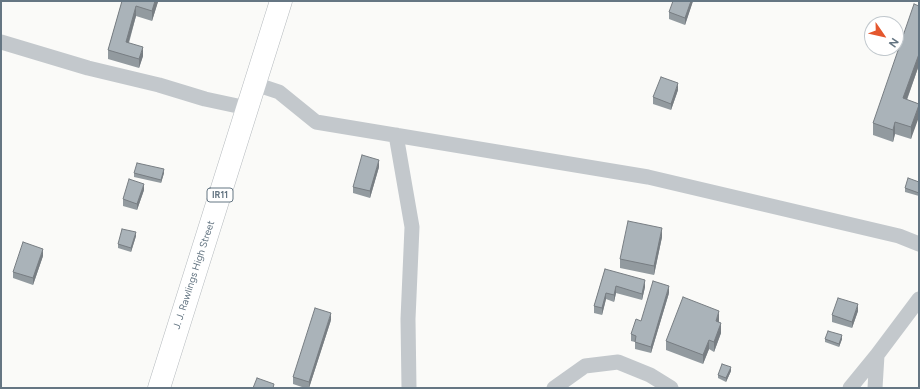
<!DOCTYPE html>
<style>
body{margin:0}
#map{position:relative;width:920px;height:389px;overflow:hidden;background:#fafaf8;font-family:Figtree,sans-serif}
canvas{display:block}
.frame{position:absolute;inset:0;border:2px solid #657683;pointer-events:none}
.north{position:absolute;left:864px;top:16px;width:40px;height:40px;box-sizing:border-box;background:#fff;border:1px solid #c1c8cd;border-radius:50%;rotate:124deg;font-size:11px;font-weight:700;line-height:16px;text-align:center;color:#657683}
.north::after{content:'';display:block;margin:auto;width:14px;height:18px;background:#e4572e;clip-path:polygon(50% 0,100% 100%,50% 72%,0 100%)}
</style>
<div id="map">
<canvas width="920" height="389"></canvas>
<div class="frame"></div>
<div class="north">N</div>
</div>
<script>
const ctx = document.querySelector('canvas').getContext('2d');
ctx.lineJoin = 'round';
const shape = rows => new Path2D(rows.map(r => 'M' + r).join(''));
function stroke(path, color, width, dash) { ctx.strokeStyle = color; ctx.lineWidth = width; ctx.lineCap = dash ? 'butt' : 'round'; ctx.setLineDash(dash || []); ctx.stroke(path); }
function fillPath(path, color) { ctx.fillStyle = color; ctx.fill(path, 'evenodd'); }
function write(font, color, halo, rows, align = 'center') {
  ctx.font = font + ' Figtree,sans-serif'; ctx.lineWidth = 4; ctx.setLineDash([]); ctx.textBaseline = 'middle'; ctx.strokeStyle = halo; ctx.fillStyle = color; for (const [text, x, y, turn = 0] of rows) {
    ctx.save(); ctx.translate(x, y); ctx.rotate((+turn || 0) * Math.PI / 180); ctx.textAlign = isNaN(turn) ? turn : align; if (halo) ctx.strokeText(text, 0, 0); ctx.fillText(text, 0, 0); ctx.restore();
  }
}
const primary = shape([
 [159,388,281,1]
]);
stroke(primary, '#b5babe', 23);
stroke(shape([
 [1,42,88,68,159,85,205,99,247,108],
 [255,84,279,92,316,122,648,177,899,236,919,244],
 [396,135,412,227,408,319,409,388],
 [554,388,585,366,618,362,650,375,671,388],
 [850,388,877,355,919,299],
 [875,388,877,355]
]), '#c3c8cc', 15);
stroke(primary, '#fff', 22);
fillPath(shape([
 [122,1,158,1,152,21,136,16,129,43,143,56,139,68,108,59,108,50],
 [693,1,685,25,669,19,669,12],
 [919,6,919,65,907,100,919,104,911,139,895,134,893,142,873,135,873,123],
 [678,90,671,110,653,104,653,97],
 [379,167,370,198,353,193,353,187],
 [134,173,164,173,161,183,134,177],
 [919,182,919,196,905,192,905,188],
 [144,190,137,210,123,206,123,199],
 [136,236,131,252,118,248,118,244],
 [662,237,654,275,620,268,620,259],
 [43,256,33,285,13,278,13,272],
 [605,269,645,287,642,300,616,293,614,302,606,299,602,315,594,313,594,306],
 [669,293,651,353,635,349,635,342,631,341,631,334,641,321],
 [858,311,852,328,832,322,832,315],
 [331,320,309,388,305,388,293,384,293,377],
 [719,321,719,323,721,333,714,352,709,349,703,364,666,350,666,341],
 [825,339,842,339,839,347,825,342],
 [731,371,726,382,718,378,718,375]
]), '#929a9f');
fillPath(shape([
 [155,1,158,1,158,2,152,21,152,11],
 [691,1,693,1,685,25,685,18],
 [136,6,136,16,126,51,126,42],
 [143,47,143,56,139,68,139,59],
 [919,54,919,65,903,110,903,98],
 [678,83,678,90,671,110,671,104],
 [919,105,919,117,911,139,911,127],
 [895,122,895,134,893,142,893,130],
 [379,160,379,167,370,198,370,191],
 [164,169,164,173,161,183,161,180],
 [144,184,144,190,137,210,137,204],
 [662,228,662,237,654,275,654,266],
 [136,232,136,236,131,252,131,248],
 [43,249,43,256,33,285,33,278],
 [645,280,645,287,642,300,642,294],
 [616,286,616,293,614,302,614,295],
 [669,286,669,293,651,353,651,347],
 [606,293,606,299,602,315,602,308],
 [858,304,858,311,852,328,852,322],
 [719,311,719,321,716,331,716,321],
 [331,313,331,320,309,388,309,382],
 [721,323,721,333,714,352,714,342],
 [842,335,842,339,839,347,839,344],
 [709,340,709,349,703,364,703,355],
 [731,367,731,371,726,382,726,378]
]), '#777d82');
const building = shape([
 [122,1,155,1,152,11,136,6,126,42,143,47,139,59,108,50,122,1],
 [673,1,691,1,685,18,669,12,673,1],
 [914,4,919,6,919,54,903,98,919,104,919,105,911,127,895,122,893,130,873,123,914,4],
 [661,77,678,83,671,104,653,97,661,77],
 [362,155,379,160,370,191,353,187,362,155],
 [137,163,164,169,161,180,134,173,137,163],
 [908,178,919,182,919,193,905,188,908,178],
 [129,179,144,184,137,204,123,199,129,179],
 [628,221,662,228,654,266,620,259,628,221],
 [122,229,136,232,131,248,118,244,122,229],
 [23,242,43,249,33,278,13,272,23,242],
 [605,269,645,280,642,294,616,286,614,295,606,293,602,308,594,306,605,269],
 [653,281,669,286,651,347,635,342,636,336,631,334,636,319,641,321,653,281],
 [683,297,719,311,716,321,721,323,714,342,709,340,703,355,666,341,683,297],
 [838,298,858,304,852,322,832,315,838,298],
 [315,308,331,313,309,382,293,377,315,308],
 [828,331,842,335,839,344,825,339,828,331],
 [722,364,731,367,726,378,718,375,722,364],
 [257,378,274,384,273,388,253,388,257,378]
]);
fillPath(building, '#aab3b9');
stroke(building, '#777d82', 1);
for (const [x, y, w] of [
 [220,195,26]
]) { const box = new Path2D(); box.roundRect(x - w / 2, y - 7, w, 14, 3); ctx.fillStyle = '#fff'; ctx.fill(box); stroke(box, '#657683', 1); }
write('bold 9px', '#657683', null, [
 ["IR11",220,195]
]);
write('10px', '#657683', '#fff', [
 ["J. J. Rawlings High Street",194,275,-72]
]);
</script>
